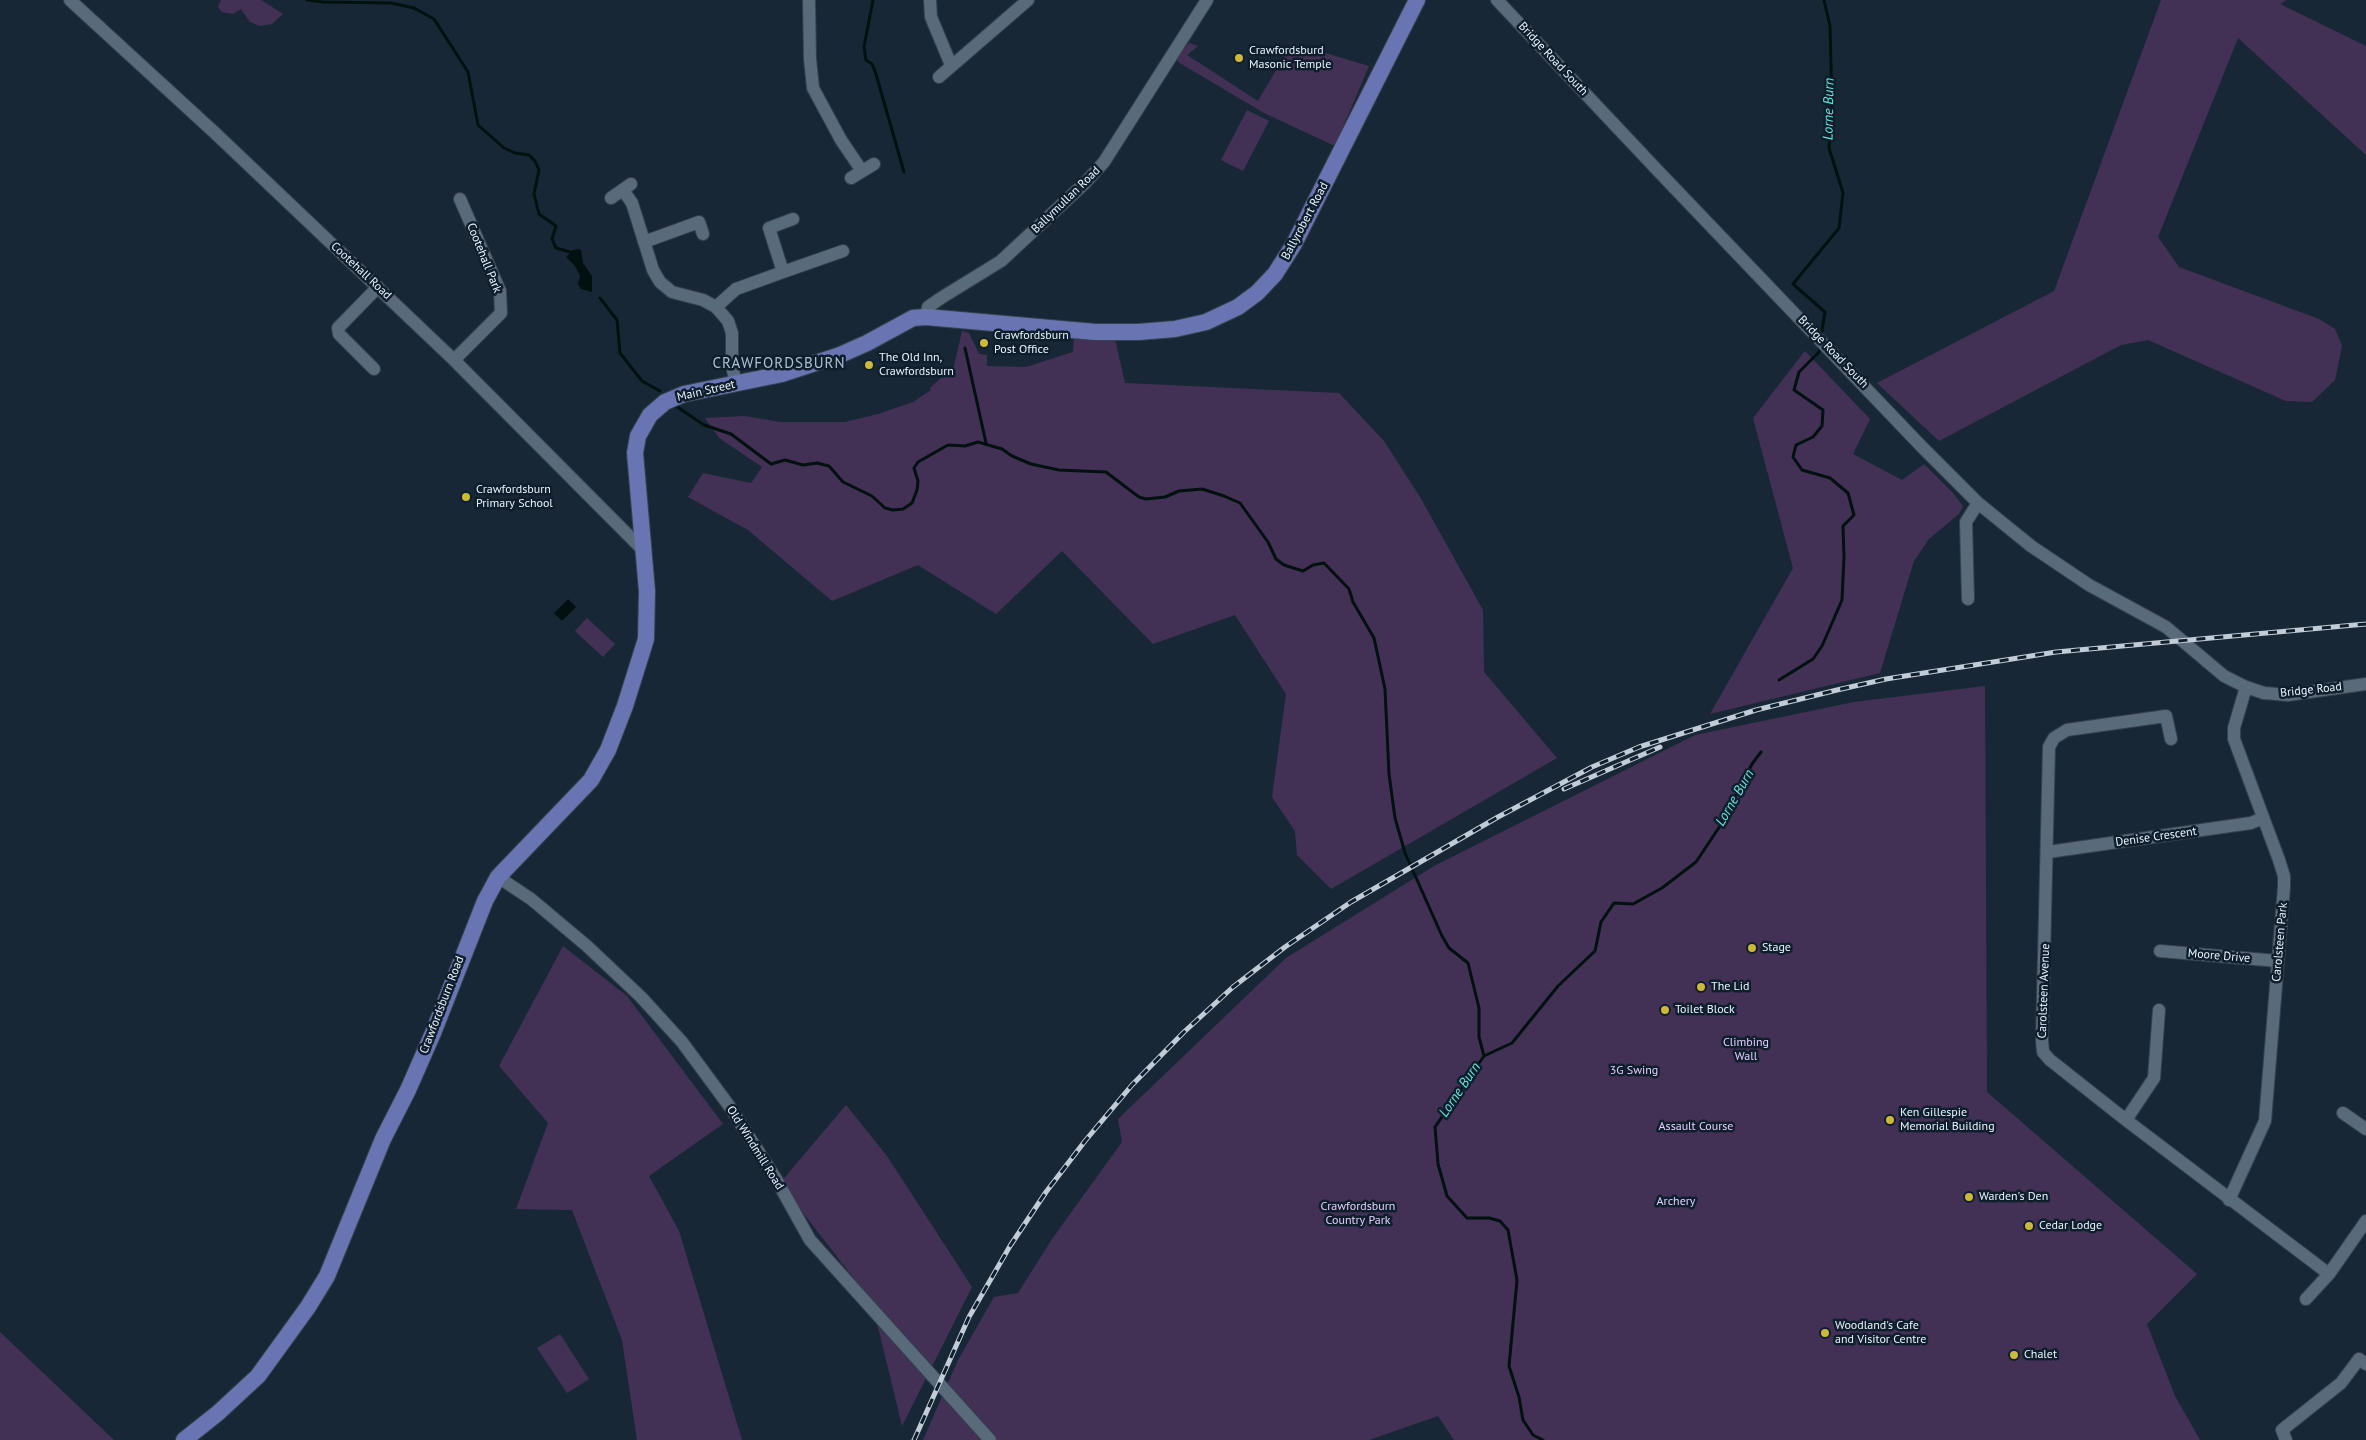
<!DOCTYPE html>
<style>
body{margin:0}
canvas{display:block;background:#182736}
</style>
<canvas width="2366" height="1440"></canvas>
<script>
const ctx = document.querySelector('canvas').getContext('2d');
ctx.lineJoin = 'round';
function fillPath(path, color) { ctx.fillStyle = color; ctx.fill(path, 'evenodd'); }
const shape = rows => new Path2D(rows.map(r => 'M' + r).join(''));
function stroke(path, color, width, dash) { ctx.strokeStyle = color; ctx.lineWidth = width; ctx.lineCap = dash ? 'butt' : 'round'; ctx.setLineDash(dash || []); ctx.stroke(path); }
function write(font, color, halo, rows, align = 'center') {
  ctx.font = font + ' "PT Sans",sans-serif'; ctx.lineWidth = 5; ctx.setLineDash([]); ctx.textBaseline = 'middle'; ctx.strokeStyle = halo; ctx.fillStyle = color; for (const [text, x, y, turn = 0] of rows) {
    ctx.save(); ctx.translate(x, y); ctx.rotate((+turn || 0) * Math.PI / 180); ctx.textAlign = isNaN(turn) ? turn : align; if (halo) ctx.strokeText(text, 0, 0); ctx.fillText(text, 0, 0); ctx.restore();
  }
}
fillPath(shape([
 [221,0,261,0,283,14,272,24,260,26,250,22,241,9,233,14,222,12,218,7],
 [2161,0,2286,0,2280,4,2366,46,2366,155,2238,38,2158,237,2179,267,2319,319,2335,329,2342,346,2335,380,2312,402,2286,401,2148,340,2121,345,1939,441,1877,383,2054,291],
 [1189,43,1198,46,1187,55,1258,101,1292,43,1369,66,1335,146,1264,113,1178,62,1177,57],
 [1247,110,1269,121,1243,171,1221,160],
 [962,331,969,333,979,354,987,355,987,366,1026,367,1073,352,1074,336,1115,339,1125,383,1339,393,1384,441,1420,497,1483,610,1484,672,1557,758,1331,889,1297,855,1295,831,1272,797,1286,694,1235,615,1153,644,1062,551,996,614,918,565,832,601,748,530,688,497,703,473,751,483,762,467,719,438,705,418,745,416,780,422,845,422,878,414,913,402,931,390,930,388,954,366],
 [1805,351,1870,419,1853,454,1902,480,1924,464,1953,493,1963,506,1959,514,1929,539,1914,561,1880,673,1710,714,1793,568,1753,418],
 [587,618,615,644,603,657,575,631],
 [1985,686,1987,1092,2197,1274,2147,1324,2175,1396,2200,1440,1454,1440,1438,1416,1369,1440,923,1440,958,1360,994,1297,1018,1293,1052,1239,1122,1142,1118,1119,1286,958,1434,866,1695,735,1854,702],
 [563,946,627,996,723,1124,649,1176,679,1231,742,1440,637,1440,622,1340,572,1210,516,1209,548,1123,499,1066],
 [846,1105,887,1156,972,1287,902,1426,872,1302,780,1183],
 [0,1332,114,1440,0,1440],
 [560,1334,589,1379,567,1393,537,1348]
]), '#423154');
fillPath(shape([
 [578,249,581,250,583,263,592,276,592,292,581,289,578,284,580,276,575,266,566,257,573,250],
 [568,599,576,607,562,621,554,613]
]), '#001110');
stroke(shape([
 [307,0,323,2,391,3,414,8,434,19,468,72,478,125,504,148,515,153,529,155,535,161,539,170,534,194,539,214,556,226,552,239,556,248,574,253],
 [873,0,864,47,866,60,872,64,875,71,904,172],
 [600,298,617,320,620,353,642,381,660,391],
 [1821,336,1825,312,1793,284,1839,228,1843,193,1829,148,1832,105,1830,26,1824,0],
 [965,348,986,443],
 [673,404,704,425,731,434,771,464,785,460,803,465,817,463,829,466,843,482,872,496,885,508,893,510,903,509,912,503,917,490,918,481,914,468,918,462,948,445,965,446,978,442,1002,449,1012,456,1031,464,1059,470,1106,472,1139,497,1146,499,1165,497,1179,491,1202,489,1224,496,1240,503,1268,542,1276,559,1284,565,1303,571,1313,565,1324,563,1349,589,1353,602,1374,638,1385,689,1389,774,1395,818,1405,853,1442,936,1449,948,1468,963,1479,1008,1479,1037,1484,1056],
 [1779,680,1813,659,1822,646,1842,600,1844,557,1843,526,1854,515,1848,493,1830,478,1802,470,1793,457,1796,445,1813,437,1822,426,1823,410,1794,390,1799,372,1819,352,1820,345],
 [1543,1440,1533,1435,1523,1420,1519,1397,1509,1366,1517,1280,1508,1230,1500,1221,1489,1218,1467,1218,1447,1196,1438,1164,1435,1127,1484,1056,1512,1043,1558,986,1595,951,1601,922,1614,903,1633,904,1662,888,1696,862,1722,823,1752,764,1761,752]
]), '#001110', 3);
const minor = shape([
 [70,0,215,133,454,360,644,551],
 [809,0,810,59,813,88,841,140,862,171],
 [930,0,931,17,951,65],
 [1497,0,1661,174,1922,447,1978,503,2031,546,2089,585,2166,627,2224,676,2246,687,2264,693,2288,695,2366,684],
 [939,77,1028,0],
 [851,178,874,164],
 [623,190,632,203,653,270,660,282,672,292,703,300,716,307,728,321,732,333,732,366,736,384],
 [611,198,631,184],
 [644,242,699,222,703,234],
 [783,272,843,251],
 [716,307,736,289,783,272,769,228,793,219],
 [926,317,928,307,941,298,1001,261,1085,183,1104,162,1207,0],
 [454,360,501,313,500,291,460,199],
 [374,369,339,334,338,328,378,287],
 [1968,599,1966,522,1978,503],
 [2171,739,2166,716,2067,730,2054,738,2049,747,2042,1040,2043,1052,2050,1060,2126,1120,2329,1274],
 [2048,852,2251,823,2263,818],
 [498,877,531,899,587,946,641,997,682,1042,730,1107,776,1179,810,1240,990,1440],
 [2160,951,2278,961],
 [2343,1113,2366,1129],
 [2126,1120,2154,1078,2159,1010],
 [2229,1200,2265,1121,2284,887,2284,876,2279,860,2234,739,2234,728,2246,687],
 [2306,1299,2329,1274,2366,1221],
 [2286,1440,2282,1430,2341,1383,2359,1359,2366,1364]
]);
const major = shape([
 [184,1440,218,1413,258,1376,308,1307,327,1276,383,1139,408,1090,433,1033,485,901,498,877,591,780,608,750,625,706,646,639,647,591,635,453,638,436,650,415,665,402,684,394,782,374,840,355,867,343,913,318,926,317,1095,332,1138,332,1175,329,1206,322,1238,307,1257,293,1275,274,1294,244,1417,0]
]);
stroke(minor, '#36424e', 14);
stroke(major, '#36424e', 18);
stroke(minor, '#596a7b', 12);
stroke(major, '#6875b2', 16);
const rail = shape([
 [1564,789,1660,747],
 [914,1440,969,1317,1010,1246,1046,1192,1085,1141,1132,1085,1184,1032,1233,987,1285,947,1351,902,1498,817,1592,767,1639,747,1756,710,1837,690,1886,679,2056,652,2366,624]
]);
stroke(rail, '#c1ccd7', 5);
stroke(rail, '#0f1e2c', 3, [9]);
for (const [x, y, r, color] of [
 [1239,58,5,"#ccb939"],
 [984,343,5,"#ccb939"],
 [869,365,5,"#ccb939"],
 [466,497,5,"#ccb939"],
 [1752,948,5,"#ccb939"],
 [1701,987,5,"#ccb939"],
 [1665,1010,5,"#ccb939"],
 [1890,1120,5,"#ccb939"],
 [1969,1197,5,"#ccb939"],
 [2029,1226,5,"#ccb939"],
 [1825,1333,5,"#ccb939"],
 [2014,1355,5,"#ccb939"]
]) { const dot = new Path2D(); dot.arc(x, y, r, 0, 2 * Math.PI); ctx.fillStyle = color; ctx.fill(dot); stroke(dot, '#0f1e2c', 2); }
write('12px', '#eaf4fe', '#0f1e2c', [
 ["Crawfordsburd",1249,51],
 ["Masonic Temple",1249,65],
 ["Crawfordsburn",994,336],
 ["Post Office",994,350],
 ["The Old Inn,",879,358],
 ["Crawfordsburn",879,372],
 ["Crawfordsburn",476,490],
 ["Primary School",476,504],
 ["Stage",1762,948],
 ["The Lid",1711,987],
 ["Toilet Block",1675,1010],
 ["Ken Gillespie",1900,1113],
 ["Memorial Building",1900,1127],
 ["Warden's Den",1979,1197],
 ["Cedar Lodge",2039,1226],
 ["Woodland's Cafe",1835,1326],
 ["and Visitor Centre",1835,1340],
 ["Chalet",2024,1355]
], 'left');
write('12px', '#eaf4fe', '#0f1e2c', [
 ["Bridge Road South",1553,59,47],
 ["Ballymullan Road",1066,200,-44],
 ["Ballyrobert Road",1305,221,-62],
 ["Cootehall Park",484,258,68],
 ["Cootehall Road",361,271,43],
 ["Bridge Road South",1833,352,46],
 ["Main Street",706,391,-13],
 ["Bridge Road",2311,690,-6],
 ["Denise Crescent",2156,837,-8],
 ["Carolsteen Park",2280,942,-85],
 ["Moore Drive",2219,956,5],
 ["Carolsteen Avenue",2044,991,-88],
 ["Crawfordsburn Road",442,1005,-69],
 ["Old Windmill Road",755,1148,58]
]);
write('12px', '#e4cefe', '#0f1e2c', [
 ["Climbing",1746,1043],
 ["Wall",1746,1057],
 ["3G Swing",1634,1071],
 ["Assault Course",1696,1127],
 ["Archery",1676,1202],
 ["Crawfordsburn",1358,1207],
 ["Country Park",1358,1221]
]);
write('italic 14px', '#66e7de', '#0f1e2c', [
 ["Lorne Burn",1829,109,-89],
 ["Lorne Burn",1735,798,-60],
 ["Lorne Burn",1460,1090,-56]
]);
ctx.letterSpacing = '1px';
write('15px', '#aec2d4', '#0f1e2c', [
 ["CRAWFORDSBURN",779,364]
]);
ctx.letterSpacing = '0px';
</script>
